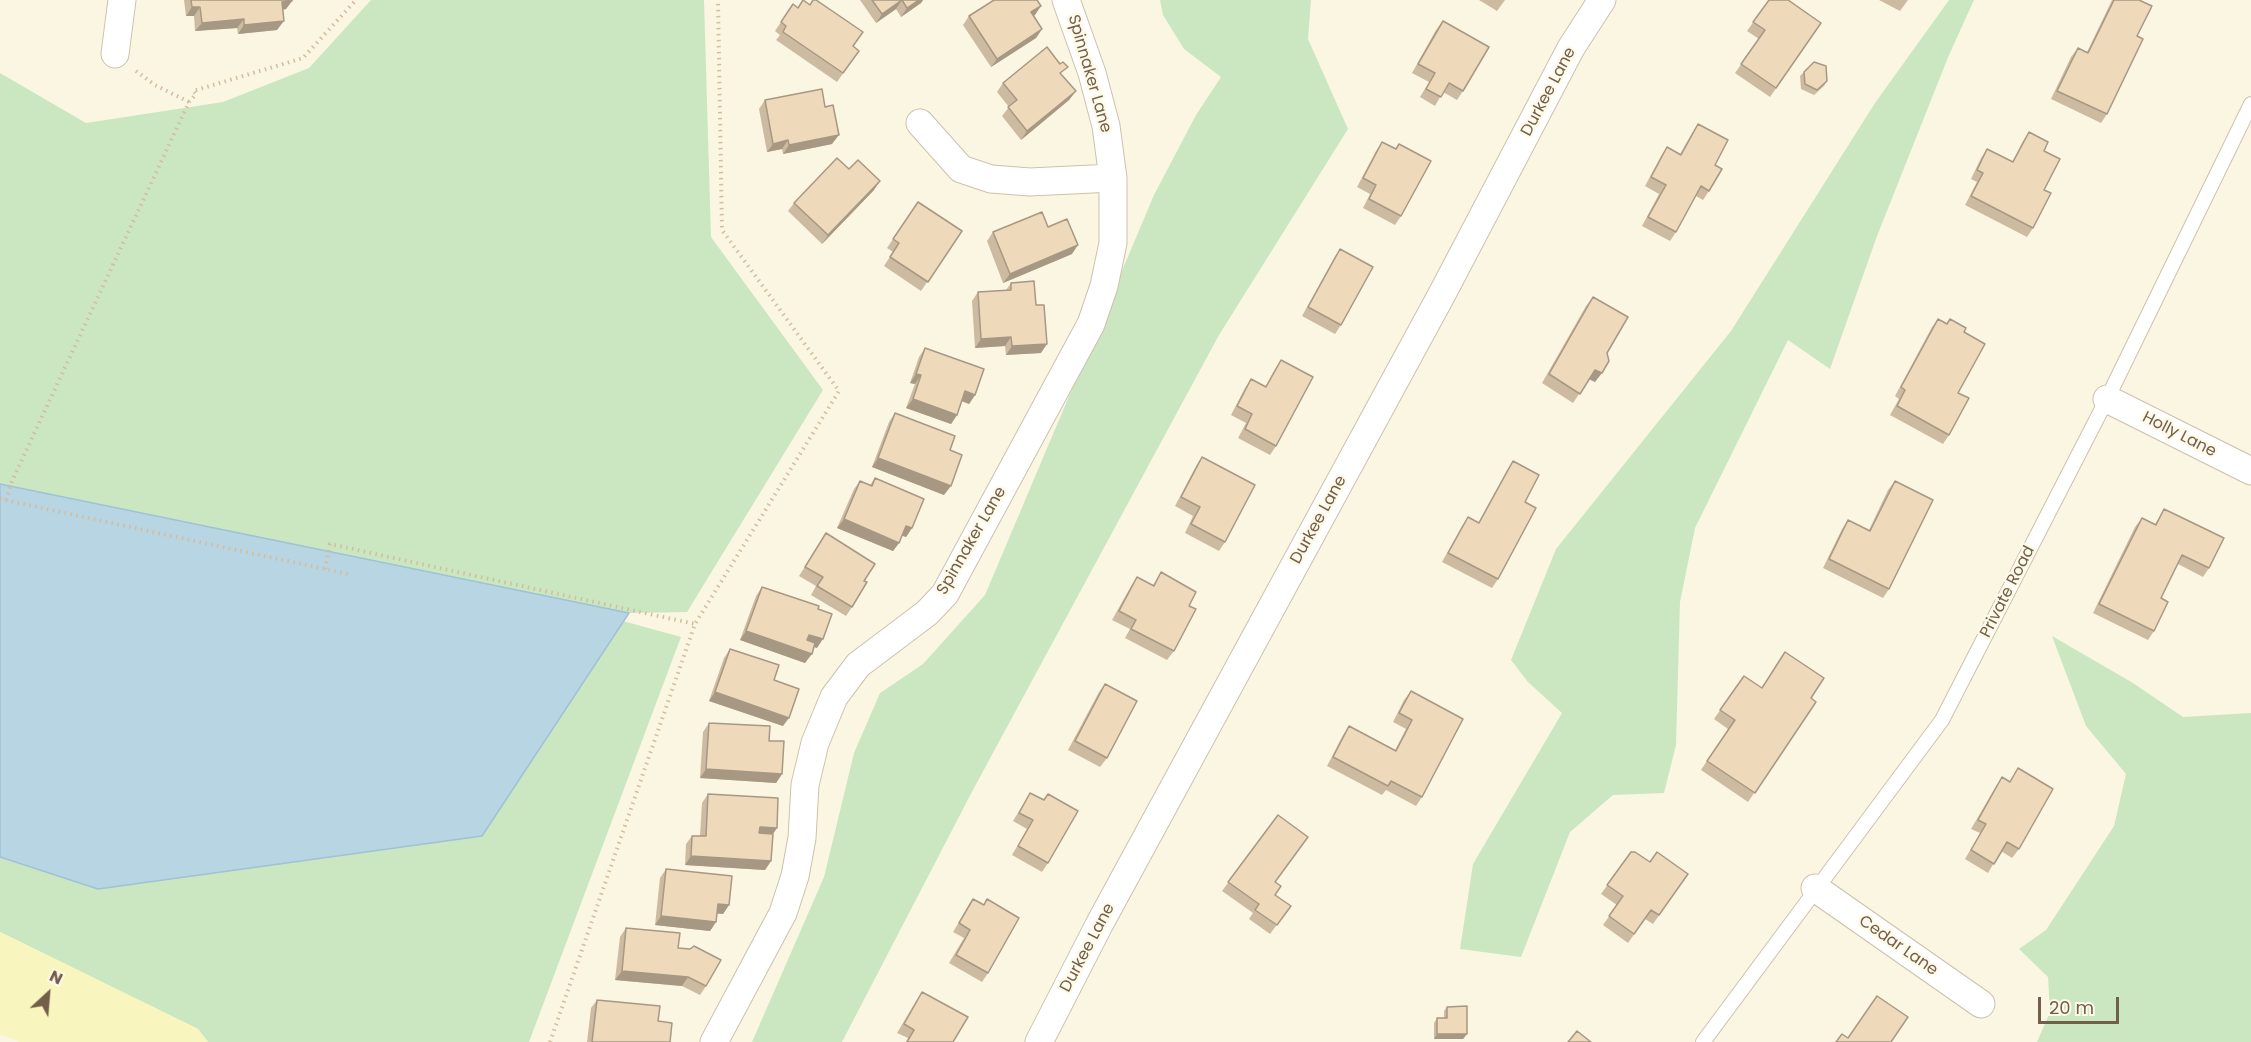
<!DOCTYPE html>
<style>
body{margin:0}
#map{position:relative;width:2251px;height:1042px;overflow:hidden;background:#fbf6e2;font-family:Poppins,sans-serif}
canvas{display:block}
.north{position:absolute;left:18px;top:964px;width:60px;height:60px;-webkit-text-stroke:4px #fef9e8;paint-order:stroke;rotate:26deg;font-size:16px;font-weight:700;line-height:24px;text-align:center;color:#715f4a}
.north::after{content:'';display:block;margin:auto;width:21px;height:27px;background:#715f4a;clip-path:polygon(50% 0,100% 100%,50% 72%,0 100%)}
.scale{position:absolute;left:2038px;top:997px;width:81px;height:27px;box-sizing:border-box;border:3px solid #715f4a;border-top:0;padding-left:8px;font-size:18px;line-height:21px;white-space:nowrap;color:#715f4a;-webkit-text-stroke:4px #fef9e8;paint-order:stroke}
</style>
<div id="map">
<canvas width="2251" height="1042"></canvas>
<div class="north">N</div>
<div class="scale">20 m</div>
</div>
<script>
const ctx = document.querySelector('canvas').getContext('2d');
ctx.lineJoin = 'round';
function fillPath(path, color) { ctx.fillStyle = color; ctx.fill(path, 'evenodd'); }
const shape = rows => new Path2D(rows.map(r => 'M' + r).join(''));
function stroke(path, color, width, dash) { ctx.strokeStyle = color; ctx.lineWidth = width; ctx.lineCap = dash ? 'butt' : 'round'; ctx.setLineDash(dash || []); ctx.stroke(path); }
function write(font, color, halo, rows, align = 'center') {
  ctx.font = font + ' Poppins,sans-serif'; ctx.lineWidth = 5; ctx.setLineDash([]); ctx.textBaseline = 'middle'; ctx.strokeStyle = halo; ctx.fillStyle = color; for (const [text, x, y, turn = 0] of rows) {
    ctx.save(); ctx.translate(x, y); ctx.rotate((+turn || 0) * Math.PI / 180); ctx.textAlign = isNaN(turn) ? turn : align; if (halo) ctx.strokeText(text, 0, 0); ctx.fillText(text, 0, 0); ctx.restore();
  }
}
fillPath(shape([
 [371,0,704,0,711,237,823,390,687,612,629,613,0,484,0,73,86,123,223,102,309,68],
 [1160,0,1311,0,1308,39,1348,129,1219,335,974,788,842,1042,752,1042,824,877,854,753,880,693,923,664,985,595,1154,195,1196,115,1221,77,1184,49,1163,15],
 [1949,0,1974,0,1949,55,1877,236,1830,369,1788,340,1695,528,1680,602,1676,745,1664,793,1613,795,1570,832,1521,957,1460,949,1473,864,1562,713,1528,682,1511,660,1556,549,1731,331,1875,103],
 [623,621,681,637,529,1042,208,1042,198,1029,0,932,0,857,98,889,482,836],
 [2052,636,2133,683,2183,717,2251,713,2251,1042,2037,1042,2050,1012,2048,977,2019,949,2046,930,2114,826,2126,774,2086,726]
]), '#cae7c2');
fillPath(shape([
 [0,932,198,1029,208,1042,20,1042,0,1034]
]), '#f8f6be');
const water = shape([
 [0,484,629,613,482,836,98,889,0,857,0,484]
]);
fillPath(water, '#b8d5e3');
stroke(water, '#9fc2d4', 1.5);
const service = shape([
 [1703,1042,1942,720,2107,399,2251,104]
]);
const minor = shape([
 [115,54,122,0],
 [920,123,961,169,991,179,1030,182,1113,178],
 [2107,399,2251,471],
 [1815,888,1981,1004],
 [714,1042,783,913,795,876,802,838,805,785,815,743,834,697,858,665,927,613,945,594,1091,324,1104,286,1113,243,1113,178,1106,126,1092,73,1066,0],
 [1039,1042,1100,923,1442,294,1571,48,1602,0]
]);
stroke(service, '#cdc1ad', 16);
stroke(minor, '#cdc1ad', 29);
stroke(shape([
 [136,71,155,85,189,102],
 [0,499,348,574],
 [6,500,12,481,189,102,196,94,193,91,303,58,356,0],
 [325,569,330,544,695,624],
 [550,1042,695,624,839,391,722,230,718,0]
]), '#d3bd9f', 4, [1.5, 4.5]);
stroke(service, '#fff', 14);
stroke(minor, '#fff', 27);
fillPath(shape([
 [184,0,292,0,292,1,286,9,282,10,277,30,238,34,237,28,195,31,194,16,186,16],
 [860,0,923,0,921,3,901,17,896,9,876,23],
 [1479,0,1505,0,1497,11],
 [1769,0,1821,23,1770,97,1735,73,1759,39,1747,31],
 [1879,0,1908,0,1900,11],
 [2112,0,2139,0,2107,114,2101,123,2051,99,2071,57,2078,48,2087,52],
 [793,4,859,51,837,82,776,40,780,35,775,31],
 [1034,15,1042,29,1036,38,991,67,963,25,969,16,1035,15],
 [1443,21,1463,91,1457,100,1443,92,1435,106,1420,97,1429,82,1412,73,1436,30],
 [1804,72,1827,81,1824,86,1814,95,1801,89,1800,76],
 [1062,75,1076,91,1069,100,1021,140,1002,116,1009,107,997,92,1003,83],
 [765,100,832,144,783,154,782,149,767,152,759,109],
 [1698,124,1715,165,1709,191,1703,200,1696,196,1676,232,1670,241,1642,226,1659,194,1645,186,1661,156,1667,147,1680,154,1692,133],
 [2029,132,2044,151,2044,190,2033,228,2027,237,1965,205,1977,182,1971,179,1981,158,1987,149,2012,162,2023,141],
 [1382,142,1395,149,1399,144,1401,216,1395,225,1363,208,1370,194,1357,187,1376,151],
 [849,169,874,190,822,244,788,211,794,203],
 [918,202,962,231,921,291,884,266,893,252,887,248],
 [1048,227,1072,254,1003,283,987,241,993,232],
 [1340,249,1341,325,1335,334,1302,316,1334,258],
 [1011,283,1036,305,1041,353,1006,355,1005,346,975,348,972,301,978,292,1006,290],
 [1593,297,1607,353,1595,382,1589,379,1573,403,1542,383,1586,306],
 [1938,319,1964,332,1958,393,1949,435,1943,444,1890,415,1899,399,1895,396,1932,327],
 [925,348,975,395,969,404,962,401,957,415,951,424,906,408,915,384,910,383,919,357],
 [1281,360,1276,446,1270,455,1238,438,1246,423,1231,415,1245,388,1251,379,1265,387,1275,369],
 [895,413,950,450,944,495,872,467,889,422],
 [1202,457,1225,542,1219,551,1185,533,1193,516,1175,506,1196,466],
 [1513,461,1525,502,1498,579,1492,588,1442,562,1462,526,1468,517,1478,523,1507,470],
 [875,478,912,528,906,537,902,535,899,543,893,551,837,528,854,489,860,481,870,485],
 [1895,481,1889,589,1883,598,1823,568,1842,529,1848,520,1869,530,1888,490],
 [2164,509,2209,568,2203,577,2178,564,2161,598,2154,631,2148,640,2093,613,2135,527,2142,518,2155,524],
 [826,533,864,581,852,607,846,616,811,595,816,586,799,576],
 [1161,572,1189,606,1174,651,1167,660,1125,638,1130,629,1112,620,1131,586,1137,577,1153,585],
 [762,587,818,609,817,648,814,647,805,663,740,640,756,596],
 [730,649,774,680,783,726,709,701,724,658],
 [1744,676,1761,688,1811,698,1816,702,1748,802,1701,770,1728,729,1714,719],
 [1105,684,1107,758,1100,767,1068,750,1099,692],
 [1411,691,1422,797,1416,806,1386,790,1382,795,1327,766,1343,735,1349,726,1395,750,1406,729,1393,722,1404,700],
 [709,723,769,741,782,774,776,783,700,778,703,732],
 [2018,768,2019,849,2012,858,2001,851,1988,873,1965,859,1980,833,1971,829,1996,786,2002,777,2009,782],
 [1030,793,1043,800,1048,794,1048,863,1042,872,1012,855,1027,829,1013,821],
 [708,794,777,828,772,834,771,861,765,870,685,865,686,844,692,836,700,836,702,803],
 [1278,815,1275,895,1291,906,1270,934,1249,919,1253,913,1222,891],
 [1631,852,1650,862,1688,874,1653,924,1645,919,1628,943,1603,925,1617,905,1601,894],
 [666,869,729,905,723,914,717,913,716,922,710,931,655,925,660,878],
 [973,899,983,905,987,899,988,973,982,982,949,963,964,938,953,932],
 [626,928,678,948,706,986,700,995,682,986,615,980,620,937],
 [922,992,953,1042,906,1042,908,1038,897,1033,916,1001],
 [597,1000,658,1021,670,1042,587,1042,591,1008],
 [1447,1007,1467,1034,1463,1039,1434,1039,1434,1023,1437,1018,1444,1018,1444,1011]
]), '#cdbba1');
fillPath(shape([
 [902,0,896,9,876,23,882,14],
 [919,0,923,0,921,3,901,17,907,8],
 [292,1,286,9,275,11,282,2],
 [1041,6,1035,15,1025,21,1031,12],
 [192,7,200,7,194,16,186,16],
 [244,19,237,28,195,31,202,23],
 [284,21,277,30,238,34,244,25],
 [1042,29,1036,38,991,67,997,59],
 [1076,91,1069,100,1021,140,1027,131],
 [839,135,832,144,783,154,789,145],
 [788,140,782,149,767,152,773,144],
 [880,181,874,190,822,244,828,235],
 [1078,245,1072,254,1003,283,1010,274],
 [1011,337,1005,346,975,348,981,339],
 [1047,344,1041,353,1006,355,1012,346],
 [1595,370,1602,373,1595,382,1589,379],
 [916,374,921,375,915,384,910,383],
 [965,391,975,395,969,404,959,400],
 [913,399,957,415,951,424,906,408],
 [878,458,951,486,944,495,872,467],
 [844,519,899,543,893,551,837,528],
 [906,526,912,528,906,537,900,535],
 [746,631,812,654,805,663,740,640],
 [809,635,823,639,817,648,803,643],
 [715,692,789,718,783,726,709,701],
 [706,769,782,774,776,783,700,778],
 [760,827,777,828,771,837,754,836],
 [691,856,771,861,765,870,685,865],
 [718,904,729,905,723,914,711,913],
 [661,916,716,922,710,931,655,925],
 [622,971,688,977,682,986,615,980],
 [1437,1034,1467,1034,1463,1039,1434,1039]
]), '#a79883');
const building = shape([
 [191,0,292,0,292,1,282,2,284,21,244,25,244,19,202,23,200,7,192,7,191,0],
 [803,0,810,5,813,0,816,0,863,32,853,46,859,51,843,73,783,32,786,26,781,22,793,4,798,8,803,0],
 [872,0,919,0,907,8,902,0,882,14,872,0],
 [994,0,1037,0,1041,6,1031,12,1042,29,997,59,969,16,994,0],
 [1769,0,1788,0,1821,23,1776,88,1741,64,1765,30,1753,22,1769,0],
 [2114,0,2139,0,2152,6,2137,36,2143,39,2107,114,2057,91,2078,48,2088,53,2114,0],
 [1443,21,1489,47,1463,91,1449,83,1441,97,1426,89,1435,73,1418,64,1443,21],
 [1047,47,1060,64,1063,62,1068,67,1060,73,1076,91,1027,131,1008,107,1017,100,1003,83,1047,47],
 [1814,62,1826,66,1827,81,1817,90,1805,84,1804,72,1814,62],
 [822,89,825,107,833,105,839,135,789,145,788,140,773,144,765,100,822,89],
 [1698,124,1728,140,1715,165,1722,169,1709,191,1701,186,1676,232,1648,217,1666,185,1651,177,1667,147,1681,155,1698,124],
 [2029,132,2048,142,2044,151,2060,159,2044,190,2051,193,2033,228,1971,196,1983,173,1977,170,1987,149,2013,162,2029,132],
 [1382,142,1396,149,1399,144,1431,161,1401,216,1369,199,1376,185,1363,178,1382,142],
 [837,158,849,169,858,160,880,181,828,235,794,203,837,158],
 [918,202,962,231,928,282,890,257,899,243,893,239,918,202],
 [1042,212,1048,227,1067,219,1078,245,1010,274,993,232,1042,212],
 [1340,249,1373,267,1341,325,1308,307,1340,249],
 [1034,281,1036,305,1044,305,1047,344,1012,346,1011,337,981,339,978,292,1011,290,1011,283,1034,281],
 [1593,297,1628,317,1607,353,1609,361,1602,373,1595,370,1580,394,1549,374,1593,297],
 [1938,319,1947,324,1950,319,1966,328,1964,332,1985,344,1958,393,1969,398,1949,435,1897,406,1905,390,1901,387,1938,319],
 [925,348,984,369,975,395,965,391,957,415,913,399,921,375,916,374,925,348],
 [1281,360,1313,377,1276,446,1245,429,1252,414,1237,406,1251,379,1266,387,1281,360],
 [895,413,955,436,950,450,962,455,951,486,878,458,895,413],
 [1202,457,1255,485,1225,542,1191,524,1200,507,1181,497,1202,457],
 [1513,461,1539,475,1525,502,1536,508,1498,579,1448,553,1468,517,1479,523,1513,461],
 [875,478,924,499,912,528,906,526,899,543,844,519,860,481,872,486,875,478],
 [1895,481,1933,500,1889,589,1829,559,1848,520,1870,531,1895,481],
 [2164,509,2224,538,2209,568,2182,555,2161,598,2168,602,2154,631,2099,604,2142,518,2156,525,2164,509],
 [826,533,875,564,864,581,867,582,852,607,817,586,823,577,805,567,826,533],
 [1161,572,1196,592,1189,606,1196,609,1174,651,1131,629,1136,620,1119,611,1137,577,1154,586,1161,572],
 [762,587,819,606,818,609,832,614,823,639,809,635,807,640,815,643,812,654,746,631,762,587],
 [730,649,779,665,774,680,799,689,789,718,715,692,730,649],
 [1785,652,1824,678,1811,698,1816,702,1755,793,1707,761,1735,720,1720,710,1744,676,1762,688,1785,652],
 [1105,684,1137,701,1107,758,1075,741,1105,684],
 [1411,691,1463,719,1422,797,1391,781,1388,786,1333,757,1349,726,1396,751,1412,720,1399,713,1411,691],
 [709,723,770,726,769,741,784,741,782,774,706,769,709,723],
 [2018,768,2053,789,2019,849,2007,842,1994,864,1971,850,1986,824,1978,820,2002,777,2010,782,2018,768],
 [1030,793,1044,800,1048,794,1078,811,1048,863,1018,846,1033,820,1019,813,1030,793],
 [708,794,778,798,777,828,760,827,759,833,773,834,771,861,691,856,692,836,706,836,708,794],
 [1278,815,1308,837,1275,882,1281,886,1275,895,1291,906,1277,925,1255,910,1259,904,1228,882,1278,815],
 [1631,852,1635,852,1650,862,1657,852,1688,874,1659,915,1651,910,1634,934,1609,916,1623,896,1607,885,1631,852],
 [666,869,732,876,729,905,718,904,716,922,661,916,666,869],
 [973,899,984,905,987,899,1019,918,988,973,956,955,970,930,959,923,973,899],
 [626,928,680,933,678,948,690,949,694,946,721,960,706,986,688,977,622,971,626,928],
 [922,992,968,1017,953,1042,907,1042,914,1030,904,1024,922,992],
 [1877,996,1908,1017,1891,1042,1836,1042,1842,1034,1848,1038,1877,996],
 [597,1000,660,1006,658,1021,672,1023,670,1042,592,1042,597,1000],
 [1467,1006,1467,1034,1437,1034,1437,1018,1447,1018,1447,1007,1467,1006],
 [1577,1031,1591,1042,1568,1042,1577,1031]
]);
fillPath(building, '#eed9bb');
stroke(building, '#a79883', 1.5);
write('16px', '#715f4a', '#fef9e8', [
 ["Spinnaker Lane",1089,74,74],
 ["Durkee Lane",1549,92,-62],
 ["Holly Lane",2179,435,27],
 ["Durkee Lane",1319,520,-61],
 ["Spinnaker Lane",972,541,-60],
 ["Private Road",2008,592,-63],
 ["Cedar Lane",1898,946,35],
 ["Durkee Lane",1088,948,-62]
]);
</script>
